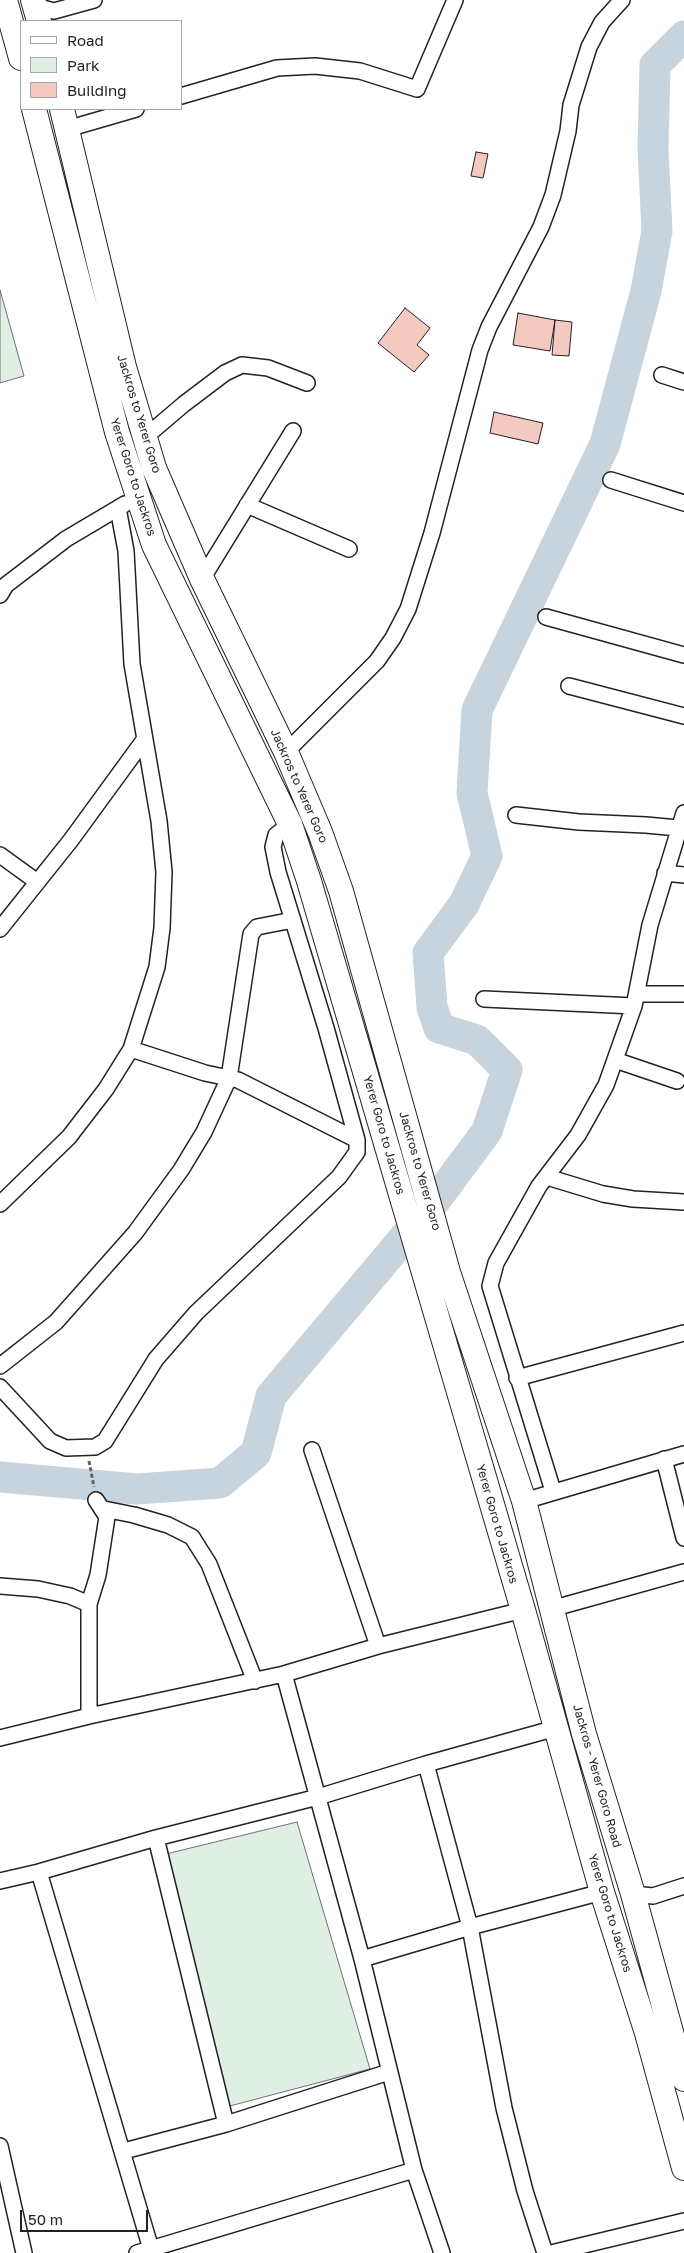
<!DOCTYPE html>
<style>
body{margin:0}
#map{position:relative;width:684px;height:2253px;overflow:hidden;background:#fff;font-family:"Golos Text",sans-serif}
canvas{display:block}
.legend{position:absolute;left:20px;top:20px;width:162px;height:90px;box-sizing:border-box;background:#fff;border:1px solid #a7a7a7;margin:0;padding:6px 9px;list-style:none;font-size:15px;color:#222}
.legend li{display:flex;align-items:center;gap:10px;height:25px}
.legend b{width:25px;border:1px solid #a7a7a7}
.scale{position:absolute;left:20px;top:2210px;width:128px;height:22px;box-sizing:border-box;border:2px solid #222;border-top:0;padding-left:6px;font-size:15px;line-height:18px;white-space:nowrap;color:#222;-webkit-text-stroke:4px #fff;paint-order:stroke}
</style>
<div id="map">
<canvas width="684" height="2253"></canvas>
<ul class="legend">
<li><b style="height:6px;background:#fff"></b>Road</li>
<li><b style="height:14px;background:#e0efe3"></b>Park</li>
<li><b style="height:14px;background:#f3c9c0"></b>Building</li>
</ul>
<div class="scale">50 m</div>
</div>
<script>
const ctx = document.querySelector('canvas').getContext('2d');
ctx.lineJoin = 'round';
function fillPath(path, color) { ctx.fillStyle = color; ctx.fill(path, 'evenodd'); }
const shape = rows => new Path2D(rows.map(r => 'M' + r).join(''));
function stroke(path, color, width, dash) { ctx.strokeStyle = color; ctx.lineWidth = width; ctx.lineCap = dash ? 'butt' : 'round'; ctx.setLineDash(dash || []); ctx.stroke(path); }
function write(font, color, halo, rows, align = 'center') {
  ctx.font = font + ' "Golos Text",sans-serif'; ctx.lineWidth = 4; ctx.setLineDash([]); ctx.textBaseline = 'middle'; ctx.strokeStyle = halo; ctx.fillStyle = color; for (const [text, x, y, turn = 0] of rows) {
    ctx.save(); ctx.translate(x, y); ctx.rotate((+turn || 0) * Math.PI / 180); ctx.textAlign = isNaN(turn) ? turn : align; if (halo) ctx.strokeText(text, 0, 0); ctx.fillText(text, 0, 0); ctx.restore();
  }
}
const green = shape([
 [0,290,24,376,0,383,0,290],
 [297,1822,370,2069,226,2107,166,1854,297,1822]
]);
fillPath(green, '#e0efe3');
stroke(green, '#6f6f6f', 1);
stroke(shape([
 [0,1477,137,1489,220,1483,256,1453,271,1396,435,1201,487,1131,507,1070,477,1040,439,1028,432,1007,428,953,464,904,487,856,472,793,477,710,605,444,646,291,657,231,653,149,655,65,684,36]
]), '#c7d3dd', 31);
const building = shape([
 [476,152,488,154,483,178,471,176,476,152],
 [405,308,430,328,417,345,429,355,414,372,378,343,405,308],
 [518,313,555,320,550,351,513,345,518,313],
 [555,320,572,322,569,356,552,355,555,320],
 [494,412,543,423,538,444,490,433,494,412]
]);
fillPath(building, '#f3c9c0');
stroke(building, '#222', 1);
const street = shape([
 [35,6,54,11,94,0],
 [181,96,277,68,315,66,360,71,417,89,455,0],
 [67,129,136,109],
 [662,375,684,382],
 [144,438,184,404,225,373,242,365,268,368,307,383],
 [611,480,684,503],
 [247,505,349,549],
 [202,579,293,431],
 [0,595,6,585,66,539,125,504],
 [546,617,684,655],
 [569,686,684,716],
 [286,752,377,661,393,638,408,609,432,533,480,350,489,327,541,227,553,195,568,131,571,105,589,47,602,22,622,0],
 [516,815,579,822,646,825,678,828],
 [0,855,36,881],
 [665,873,684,875],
 [0,929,71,840,144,740],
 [637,994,684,994],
 [484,999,634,1006],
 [131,1049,205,1073,238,1080,357,1140],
 [615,1060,677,1081],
 [547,1177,603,1194,633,1199,684,1202],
 [0,1204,69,1137,106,1089,131,1049,157,967,162,928,164,872,159,821,132,664,126,551,118,508],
 [0,1366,56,1322,135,1233,181,1170,204,1132,229,1078,251,934,257,927,293,920],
 [517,1378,684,1333],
 [0,1387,50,1441,66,1448,95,1447,105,1441,156,1359,196,1313,339,1177,357,1152,357,1140,326,1028,278,872,273,847,276,835,290,824],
 [312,1450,378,1646],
 [664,1459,684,1538],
 [553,1491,490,1286,496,1263,539,1186,578,1135,606,1085,634,1006,650,925,684,813],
 [524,1501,684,1454],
 [104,1509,134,1515,168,1525,192,1537,209,1564,255,1681],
 [0,1586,38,1589,70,1596,89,1604],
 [551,1609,684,1572],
 [284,1674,362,1959,414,2170,442,2253],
 [89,1716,89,1604,98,1575,107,1517,96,1500],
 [0,1738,89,1716,284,1674,378,1646,523,1610],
 [426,1764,470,1927,504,2108,525,2191,545,2253],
 [156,1838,226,2124],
 [39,1872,151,2249],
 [0,1881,39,1872,156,1838,318,1797,426,1764,556,1728],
 [633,1894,653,1896,684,1886],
 [362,1959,470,1927,602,1892],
 [0,2146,24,2253],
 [124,2151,226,2124,389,2072],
 [137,2253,414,2170],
 [551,2253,684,2221]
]);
const primary = shape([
 [5,0,21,58],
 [33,0,39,21],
 [34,109,117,432,154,545,290,824,309,881,523,1610,602,1892,647,2033,684,2168],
 [62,109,124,367,154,468,202,579,286,752,320,832,341,891,448,1272,524,1501,584,1734,633,1894,684,2079]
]);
stroke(street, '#222', 18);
stroke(primary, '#222', 26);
stroke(shape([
 [89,1461,94,1487]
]), '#646464', 3, [4, 2.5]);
stroke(street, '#fff', 15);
stroke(primary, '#fff', 24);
write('12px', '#222', '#fff', [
 ["Jackros to Yerer Goro",139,414,73],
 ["Yerer Goro to Jackros",133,477,72],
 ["Jackros to Yerer Goro",299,786,66],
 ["Yerer Goro to Jackros",384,1135,74],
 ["Jackros to Yerer Goro",420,1171,74],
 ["Yerer Goro to Jackros",497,1524,74],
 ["Jackros - Yerer Goro Road",597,1776,74],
 ["Yerer Goro to Jackros",610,1913,73]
]);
</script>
